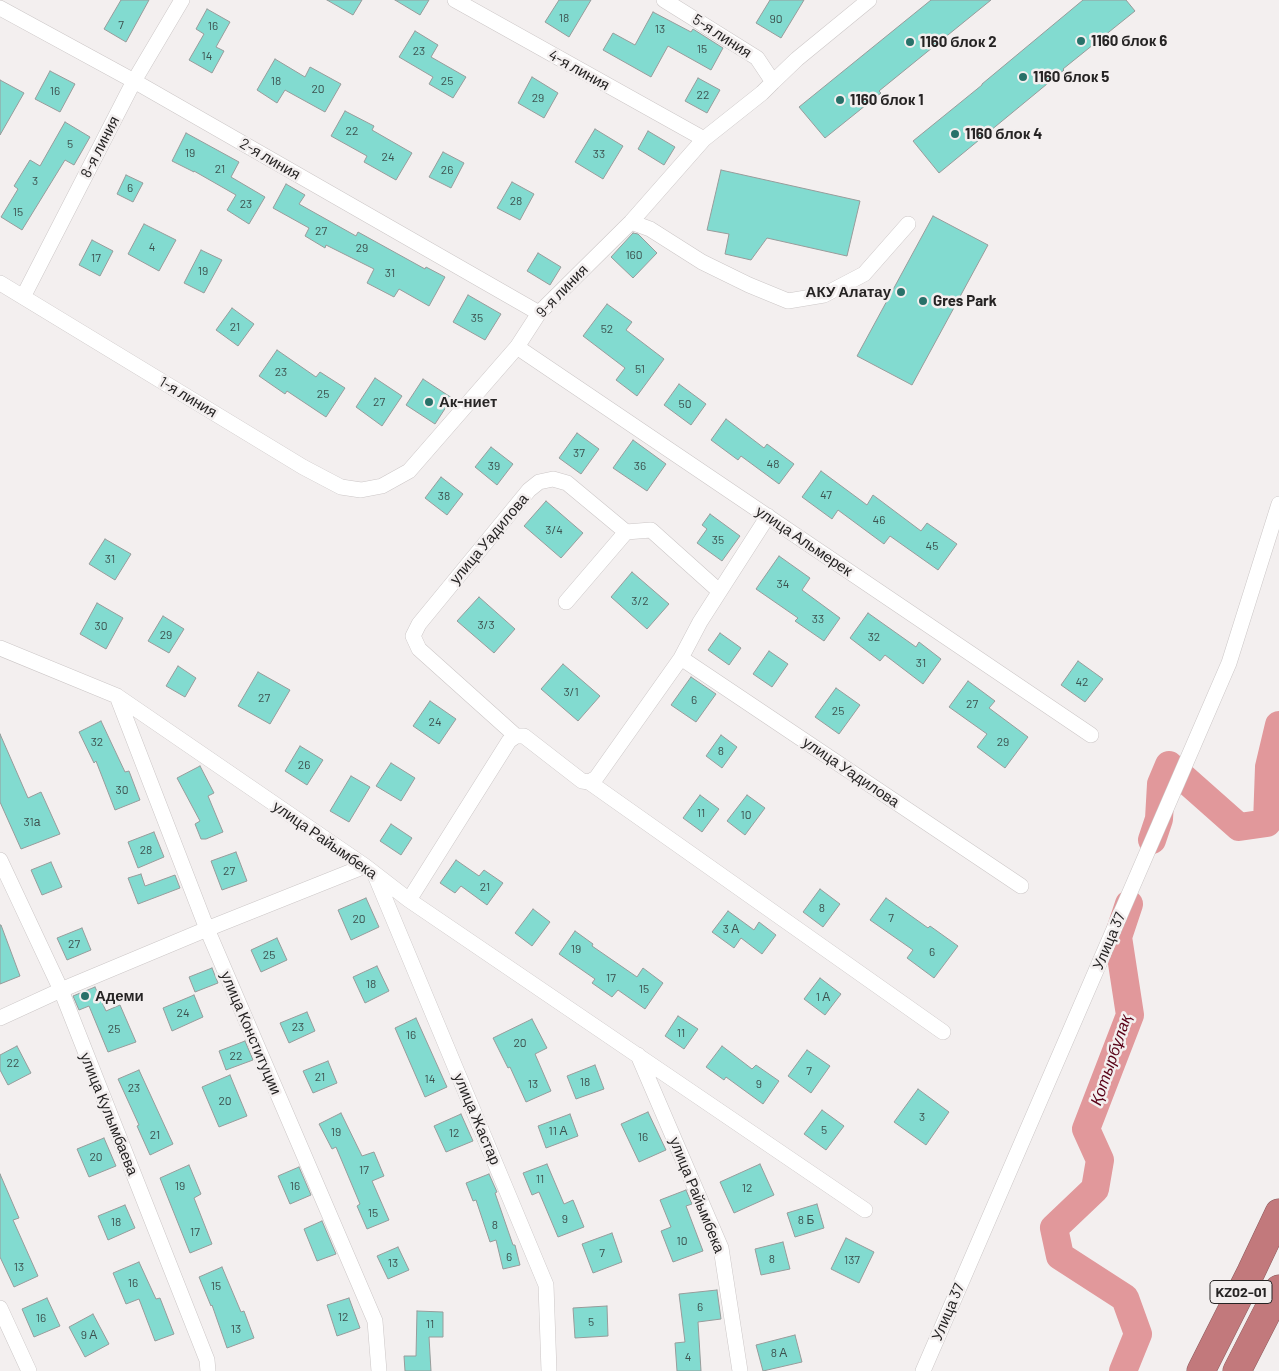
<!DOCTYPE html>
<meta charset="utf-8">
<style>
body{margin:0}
canvas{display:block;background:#f3efef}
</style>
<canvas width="1279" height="1371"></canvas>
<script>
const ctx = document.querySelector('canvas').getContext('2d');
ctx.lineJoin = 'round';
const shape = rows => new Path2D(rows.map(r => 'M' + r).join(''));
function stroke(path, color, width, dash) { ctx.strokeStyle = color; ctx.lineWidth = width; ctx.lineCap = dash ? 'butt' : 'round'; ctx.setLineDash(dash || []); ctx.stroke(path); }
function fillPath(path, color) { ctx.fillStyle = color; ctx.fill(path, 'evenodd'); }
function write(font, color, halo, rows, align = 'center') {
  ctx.font = font + ' Barlow,sans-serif'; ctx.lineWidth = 5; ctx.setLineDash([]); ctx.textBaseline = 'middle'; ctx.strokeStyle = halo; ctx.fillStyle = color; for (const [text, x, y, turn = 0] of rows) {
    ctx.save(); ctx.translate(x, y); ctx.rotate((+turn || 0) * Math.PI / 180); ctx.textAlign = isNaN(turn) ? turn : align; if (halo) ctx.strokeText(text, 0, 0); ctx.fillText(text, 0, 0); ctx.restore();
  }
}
stroke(shape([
 [1152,840,1159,819,1161,784,1169,765,1239,827,1267,823,1269,767,1279,725],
 [1123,1371,1138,1334,1125,1298,1060,1256,1054,1228,1095,1189,1100,1160,1086,1129,1130,1015,1118,937,1129,904]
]), '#e1989b', 28);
const building = shape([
 [121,0,149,0,126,42,104,29,121,0],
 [327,0,362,0,353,15,327,0],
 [395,0,429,0,420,15,395,0],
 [559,0,591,0,569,37,545,22,559,0],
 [770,0,804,0,781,38,756,23,770,0],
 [931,0,991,0,879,91,881,93,825,138,799,107,931,0],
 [1083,0,1126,0,1135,11,1063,69,1064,70,939,173,913,141,982,85,982,84,1083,0],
 [207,9,230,22,216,47,224,51,212,73,189,60,204,34,196,29,207,9],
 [653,12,691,32,693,29,723,48,711,70,668,46,651,77,603,50,613,33,635,45,653,12],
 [415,31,438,45,431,57,466,77,453,98,429,84,433,77,399,57,415,31],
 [275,59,305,77,310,67,341,84,325,112,285,90,277,103,257,90,275,59],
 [50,71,75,84,60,112,35,99,50,71],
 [532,77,558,93,544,118,518,103,532,77],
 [698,78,720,90,707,113,685,101,698,78],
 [0,80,24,93,0,135,0,80],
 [345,111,374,126,372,130,412,153,396,180,364,162,367,156,331,136,345,111],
 [65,122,90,137,74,165,65,160,22,230,1,217,18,189,14,186,30,160,40,166,65,122],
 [595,129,623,146,603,179,575,162,595,129],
 [648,131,675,147,664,165,638,149,648,131],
 [186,133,239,162,231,177,265,197,249,224,227,210,236,195,194,171,194,172,172,161,186,133],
 [443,152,464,163,451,188,429,177,443,152],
 [721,170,860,201,847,256,767,238,751,260,725,254,729,234,707,230,721,170],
 [126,175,143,183,133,202,117,194,126,175],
 [512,182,534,194,520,220,497,208,512,182],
 [286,184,305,195,299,204,356,236,358,232,425,269,426,267,445,277,429,306,399,289,394,297,367,283,374,269,326,245,325,248,305,236,309,228,273,208,286,184],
 [933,216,988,245,912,385,857,356,933,216],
 [144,224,176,240,159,271,128,254,144,224],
 [633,233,638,234,657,253,633,278,611,257,633,233],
 [92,240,113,251,100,276,79,265,92,240],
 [201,250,222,260,204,293,184,283,201,250],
 [538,253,561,267,550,285,527,271,538,253],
 [468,295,501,314,485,340,453,322,468,295],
 [607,304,632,322,626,330,664,359,637,396,616,380,625,368,583,336,607,304],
 [232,308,254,324,238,346,216,330,232,308],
 [277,350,316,377,320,372,345,388,326,417,287,391,285,394,259,376,277,350],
 [375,378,402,396,382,426,356,407,375,378],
 [423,379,452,398,435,424,406,405,423,379],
 [679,384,706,404,691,425,664,405,679,384],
 [726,419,764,448,767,444,794,464,779,484,741,456,738,460,711,440,726,419],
 [577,433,599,449,581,474,559,458,577,433],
 [633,440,666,464,647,491,613,468,633,440],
 [491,447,513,464,497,485,475,467,491,447],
 [821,471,867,505,873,495,921,531,927,523,957,544,938,570,890,536,884,544,838,510,832,519,802,497,821,471],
 [441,477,463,494,447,515,425,498,441,477],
 [546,501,583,533,561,558,524,526,546,501],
 [710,514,740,536,722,561,697,543,707,529,702,525,710,514],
 [105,539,131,554,115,580,89,564,105,539],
 [779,556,810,578,802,590,840,618,824,641,795,621,798,618,756,589,779,556],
 [632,572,669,604,647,629,611,597,632,572],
 [479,597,515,629,494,653,457,621,479,597],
 [97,603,123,618,106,649,80,634,97,603],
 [868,613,916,647,919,642,941,659,923,684,885,655,880,661,850,638,868,613],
 [163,616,184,629,169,653,148,641,163,616],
 [720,633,741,648,729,665,708,650,720,633],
 [769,651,788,664,772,687,753,674,769,651],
 [1078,661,1103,679,1085,702,1061,685,1078,661],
 [563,664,600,696,578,721,541,689,563,664],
 [178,666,196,678,185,697,166,686,178,666],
 [258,672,290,690,270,724,238,706,258,672],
 [691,677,716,694,696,722,671,705,691,677],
 [968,681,995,701,989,708,1028,737,1005,768,977,747,987,734,949,707,968,681],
 [836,688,860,705,839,734,815,717,836,688],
 [430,701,456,719,439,744,413,726,430,701],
 [101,721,125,772,129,771,140,800,115,810,96,761,94,763,79,732,101,721],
 [0,734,28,798,41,792,60,834,21,849,0,802,0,734],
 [721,735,737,747,722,768,706,756,721,735],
 [300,746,323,760,307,785,285,771,300,746],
 [391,763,415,778,401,801,376,786,391,763],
 [200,766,214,793,208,796,223,832,206,839,201,839,195,824,200,821,177,778,200,766],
 [351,776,370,787,349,822,330,811,351,776],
 [700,795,719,809,702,832,683,818,700,795],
 [747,795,765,808,745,835,727,821,747,795],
 [391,824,412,838,401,855,380,841,391,824],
 [154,832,164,857,138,868,128,842,154,832],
 [236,852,247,881,222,890,211,861,236,852],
 [456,860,479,876,484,870,503,883,487,905,461,886,455,893,440,883,456,860],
 [51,862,62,887,42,895,31,870,51,862],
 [141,874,145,886,175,875,180,888,138,904,128,878,141,874],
 [820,889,840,904,823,927,803,912,820,889],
 [366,898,379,927,351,940,338,910,366,898],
 [886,898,928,928,930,926,958,946,934,978,907,958,913,950,870,920,886,898],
 [533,909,550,922,532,946,515,933,533,909],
 [728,911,754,930,759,922,776,935,762,954,741,938,734,948,712,932,728,911],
 [0,925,1,925,20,976,0,984,0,925],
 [82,928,91,950,67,960,57,938,82,928],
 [575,931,593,944,592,946,637,977,643,968,663,983,645,1009,618,990,612,997,592,983,595,979,559,954,575,931],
 [277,938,287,960,261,972,251,950,277,938],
 [377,966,389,991,365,1003,353,977,377,966],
 [212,968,218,983,195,992,189,977,212,968],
 [820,978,841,994,825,1015,804,999,820,978],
 [95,987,106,1011,120,1005,136,1042,108,1052,89,1006,79,1010,73,996,95,987],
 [194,995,203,1017,172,1031,163,1008,194,995],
 [307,1012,315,1031,289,1043,280,1023,307,1012],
 [678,1016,698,1029,684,1049,665,1036,678,1016],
 [416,1018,447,1087,425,1097,395,1028,416,1018],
 [532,1019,547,1048,535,1054,551,1091,526,1102,510,1067,508,1068,493,1038,532,1019],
 [245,1041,253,1060,226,1070,219,1051,245,1041],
 [17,1046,31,1073,8,1085,0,1070,0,1055,17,1046],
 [722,1046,752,1069,756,1065,779,1081,763,1104,726,1077,724,1080,706,1067,722,1046],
 [807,1050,830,1066,811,1093,788,1076,807,1050],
 [328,1061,337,1083,313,1093,303,1071,328,1061],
 [595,1065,604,1089,576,1099,567,1076,595,1065],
 [139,1070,173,1144,150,1155,137,1126,139,1125,118,1079,139,1070],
 [230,1075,247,1116,219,1127,202,1087,230,1075],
 [918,1089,949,1112,926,1145,894,1122,918,1089],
 [822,1110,844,1126,826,1150,804,1134,822,1110],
 [648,1112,666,1150,639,1162,621,1124,648,1112],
 [341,1113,362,1156,374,1152,384,1176,372,1181,389,1220,367,1229,357,1206,360,1204,336,1147,332,1149,319,1124,341,1113],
 [461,1114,473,1141,446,1152,434,1126,461,1114],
 [570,1114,578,1136,546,1148,538,1126,570,1114],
 [104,1138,116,1166,89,1177,77,1149,104,1138],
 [547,1164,564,1204,573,1200,584,1227,558,1237,539,1192,532,1195,523,1173,547,1164],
 [760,1164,774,1195,734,1213,720,1182,760,1164],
 [189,1165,201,1194,194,1198,212,1244,190,1253,160,1178,189,1165],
 [299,1167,311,1195,290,1204,278,1176,299,1167],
 [0,1174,19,1218,13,1220,38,1276,14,1287,0,1257,0,1174],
 [489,1174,497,1192,495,1193,513,1245,515,1245,520,1265,503,1269,496,1240,490,1242,476,1200,473,1201,466,1183,489,1174],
 [686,1190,692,1204,686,1206,703,1251,673,1262,661,1231,671,1227,660,1200,686,1190],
 [817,1204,824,1228,795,1237,787,1213,817,1204],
 [125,1205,135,1228,108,1240,98,1216,125,1205],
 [322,1221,336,1254,317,1261,304,1229,322,1221],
 [612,1233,622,1262,593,1273,582,1244,612,1233],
 [846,1238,874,1252,859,1283,831,1269,846,1238],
 [783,1242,790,1269,761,1275,755,1249,783,1242],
 [398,1247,409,1270,388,1279,377,1256,398,1247],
 [139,1262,156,1299,160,1298,174,1334,155,1341,139,1299,126,1304,113,1273,139,1262],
 [222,1267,241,1312,244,1311,254,1338,227,1348,212,1305,211,1306,199,1277,222,1267],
 [717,1290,721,1319,698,1322,701,1371,677,1371,675,1343,685,1342,679,1294,717,1290],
 [47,1298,60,1326,34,1337,22,1309,47,1298],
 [349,1298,360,1328,337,1336,327,1305,349,1298],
 [607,1306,608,1336,575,1338,573,1308,607,1306],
 [417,1311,443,1312,443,1337,429,1337,431,1371,405,1371,404,1356,416,1356,417,1311],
 [93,1314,109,1344,85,1357,69,1327,93,1314],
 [795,1335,802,1362,763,1371,756,1345,795,1335]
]);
fillPath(building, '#82dbd0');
stroke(building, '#989c9b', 1);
const street = shape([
 [455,0,704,139],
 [0,8,134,81,539,313],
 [773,82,797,59,869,0],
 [631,222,650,229,702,262,749,285,788,301,824,295,864,274,908,224],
 [0,283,303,467,341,487,361,490,382,486,409,471,517,347,539,313,631,222,704,139,762,93,773,82,757,58,664,0],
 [23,297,134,81,182,0],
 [517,347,1091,735],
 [566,602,626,532],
 [0,648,117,696,365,866,409,900,865,1210],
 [681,658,1021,886],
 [117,696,207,929,375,1321,379,1371],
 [516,736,419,649,413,636,419,624,529,490,539,482,553,479,567,483,626,532,651,530,719,591],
 [589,782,943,1032],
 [0,860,61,990,207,1360,208,1371],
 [375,875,546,1285,549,1371],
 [409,900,509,741,516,736,524,736,582,781,589,782,596,778,681,658,700,622,768,516],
 [0,1018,61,990,207,929,365,866],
 [638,1055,721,1248,740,1371],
 [0,1308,29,1371],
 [923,1371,1229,663,1279,504]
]);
const highway = shape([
 [1201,1371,1251,1272,1279,1213],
 [1237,1371,1279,1289]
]);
stroke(street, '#ccc7c7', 16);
stroke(highway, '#8b5b5d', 29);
stroke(street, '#fff', 15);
stroke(highway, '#c2797c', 28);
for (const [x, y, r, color] of [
 [1081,41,5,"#287169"],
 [910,42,5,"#287169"],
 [1023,77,5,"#287169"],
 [840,100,5,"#287169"],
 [955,134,5,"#287169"],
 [901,292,5,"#287169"],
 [923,301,5,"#287169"],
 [429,402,5,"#287169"],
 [85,996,5,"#287169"]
]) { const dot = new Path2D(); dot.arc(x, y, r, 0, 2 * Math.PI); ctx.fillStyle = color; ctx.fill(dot); stroke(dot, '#f3efef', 2); }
write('12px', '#3d524f', null, [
 ["18",564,18],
 ["90",776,19],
 ["7",121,25],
 ["16",213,26],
 ["13",660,29],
 ["15",702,49],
 ["23",419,51],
 ["14",207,56],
 ["18",276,81],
 ["25",447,81],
 ["20",318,89],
 ["16",55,91],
 ["22",703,95],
 ["29",538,98],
 ["22",352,131],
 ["5",70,144],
 ["19",190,153],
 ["33",599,154],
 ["24",388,157],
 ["21",220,169],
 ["26",447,170],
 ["3",35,181],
 ["6",130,188],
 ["28",516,201],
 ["23",246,204],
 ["15",18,212],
 ["27",321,231],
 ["4",152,247],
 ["29",362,248],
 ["160",634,255],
 ["17",96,258],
 ["19",203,271],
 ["31",390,273],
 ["35",477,318],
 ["21",235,327],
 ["52",607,329],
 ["51",640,369],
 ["23",281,372],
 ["25",323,394],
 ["27",379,402],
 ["50",685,404],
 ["37",579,453],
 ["48",773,464],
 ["39",494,466],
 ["36",640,466],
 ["47",826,495],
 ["38",444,496],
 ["46",879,520],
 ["3/4",554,530],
 ["35",718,540],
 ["45",932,546],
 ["31",110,559],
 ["34",783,584],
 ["3/2",640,601],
 ["33",818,619],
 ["3/3",486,625],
 ["30",101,626],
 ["29",166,635],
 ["32",874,637],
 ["31",921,663],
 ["42",1082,682],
 ["3/1",571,692],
 ["27",264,698],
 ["6",694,700],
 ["27",972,704],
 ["25",838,711],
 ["24",435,722],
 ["32",97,742],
 ["29",1003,742],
 ["8",721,751],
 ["26",304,765],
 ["30",122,790],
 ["11",701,813],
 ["10",746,815],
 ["31а",32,822],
 ["28",146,850],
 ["27",229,871],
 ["21",485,887],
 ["8",822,908],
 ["7",891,918],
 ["20",359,919],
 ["3 А",731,929],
 ["27",74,944],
 ["19",576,949],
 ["6",932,952],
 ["25",269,955],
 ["17",611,978],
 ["18",371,984],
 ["15",644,989],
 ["1 А",823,997],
 ["24",183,1013],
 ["23",298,1027],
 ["25",114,1029],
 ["11",681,1033],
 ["16",411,1035],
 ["20",520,1043],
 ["22",236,1056],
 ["22",13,1063],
 ["7",809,1071],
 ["21",320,1077],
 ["14",430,1079],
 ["18",585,1082],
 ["13",533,1084],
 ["9",759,1084],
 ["23",134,1088],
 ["20",225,1101],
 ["3",922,1117],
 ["5",824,1130],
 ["11 А",558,1131],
 ["19",336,1132],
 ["12",454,1133],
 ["21",155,1135],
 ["16",643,1137],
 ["20",96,1157],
 ["17",364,1170],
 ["11",540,1179],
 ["19",180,1186],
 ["16",295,1186],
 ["12",747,1188],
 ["15",373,1213],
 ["9",565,1219],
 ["8 Б",806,1220],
 ["18",116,1222],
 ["8",495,1225],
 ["17",195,1232],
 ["10",682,1241],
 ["7",602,1253],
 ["6",509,1257],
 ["8",772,1259],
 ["137",852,1260],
 ["13",393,1263],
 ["13",19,1267],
 ["16",133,1283],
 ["15",216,1286],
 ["6",700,1307],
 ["12",343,1317],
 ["16",41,1318],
 ["5",591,1322],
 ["11",430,1324],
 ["13",236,1329],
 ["9 А",89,1335],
 ["8 А",779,1353],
 ["4",688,1357]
]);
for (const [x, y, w] of [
 [1241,1292,62]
]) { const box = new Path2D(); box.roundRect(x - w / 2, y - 11.5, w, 23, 4); ctx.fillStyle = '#f3efef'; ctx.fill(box); stroke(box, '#262424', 1); }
write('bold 14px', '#262424', null, [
 ["KZ02-01",1241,1292]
]);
write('15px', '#262424', '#f3efef', [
 ["5-я линия",722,36,33],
 ["4-я линия",579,70,29],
 ["8-я линия",100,147,-63],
 ["2-я линия",270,159,30],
 ["9-я линия",562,291,-46],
 ["1-я линия",188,397,31],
 ["улица Уадилова",489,539,-50],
 ["улица Альмерек",804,541,34],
 ["улица Уадилова",851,772,34],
 ["улица Райымбека",325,840,35],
 ["Улица 37",1109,941,-67],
 ["улица Конституции",251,1033,67],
 ["улица Кулымбаева",109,1114,68],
 ["улица Жастар",477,1119,67],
 ["улица Райымбека",697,1195,68],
 ["Улица 37",948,1312,-67]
]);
write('bold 15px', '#262424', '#f3efef', [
 ["1160 блок 6",1091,41],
 ["1160 блок 2",920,42],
 ["1160 блок 5",1033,77],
 ["1160 блок 1",850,100],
 ["1160 блок 4",965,134],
 ["АКУ Алатау",891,292,"right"],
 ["Gres Park",933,301],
 ["Ак-ниет",439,402],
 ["Адеми",95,996]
], 'left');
write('italic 16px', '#590016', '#f3efef', [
 ["Қотырбұлақ",1111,1060,-71]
]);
</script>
